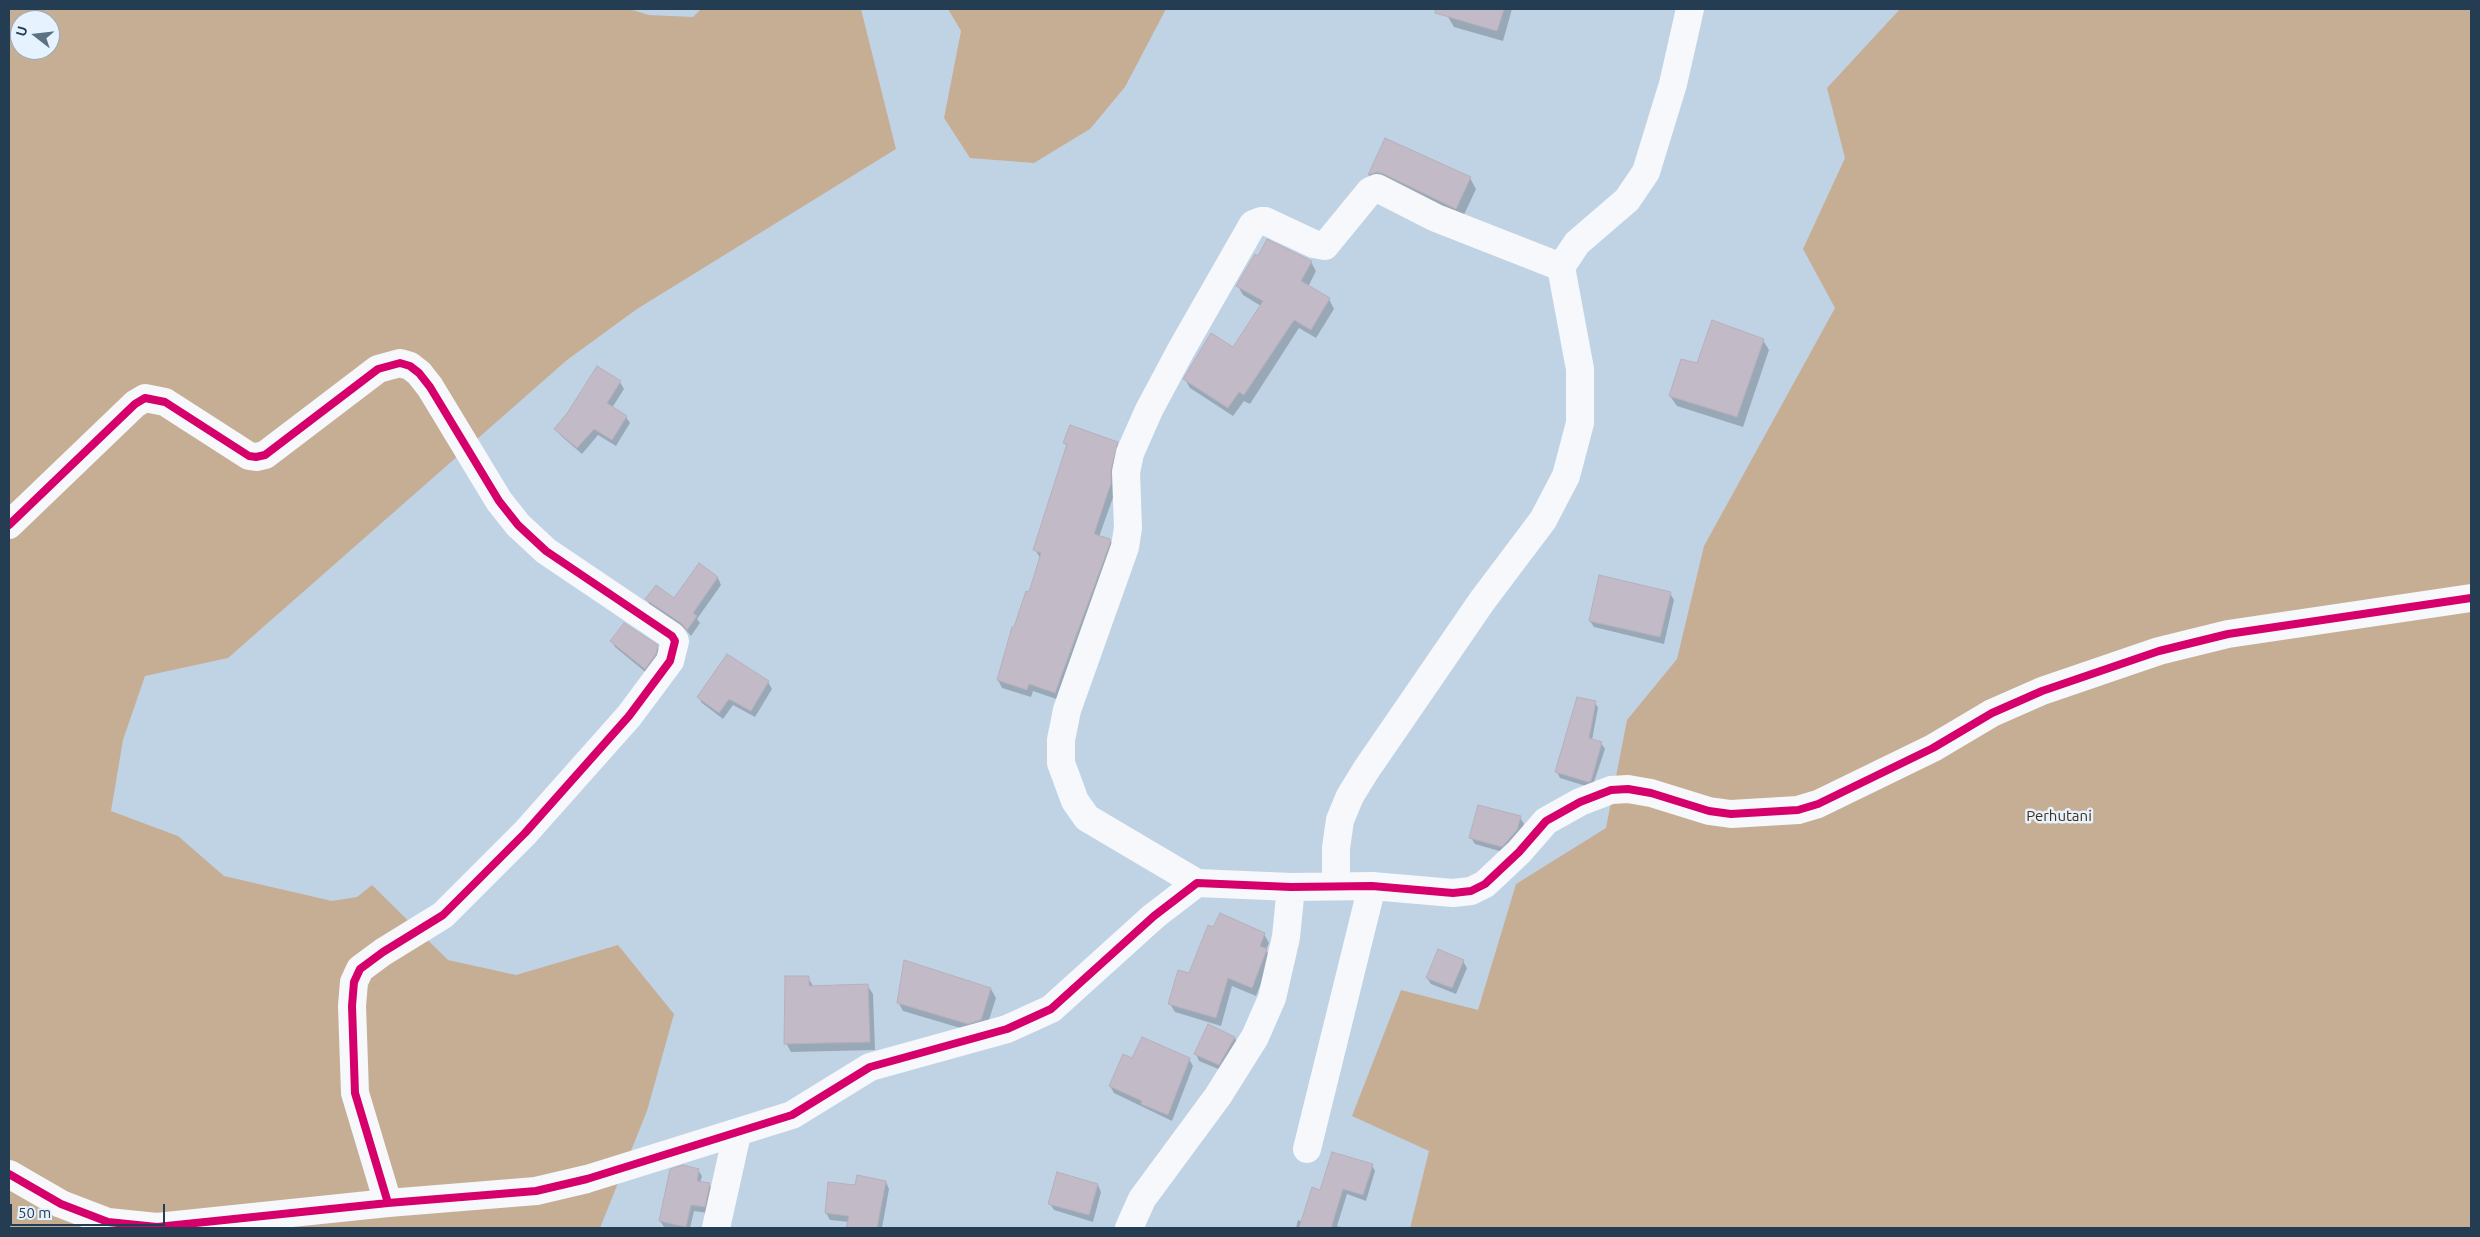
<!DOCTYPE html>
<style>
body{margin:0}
#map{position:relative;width:2480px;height:1237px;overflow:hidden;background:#c0d3e5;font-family:Ubuntu,sans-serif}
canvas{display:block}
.frame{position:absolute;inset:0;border:10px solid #243d52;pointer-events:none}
.north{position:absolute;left:10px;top:10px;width:50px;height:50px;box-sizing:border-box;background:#e6f2fd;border:1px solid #98aab9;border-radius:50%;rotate:286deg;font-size:14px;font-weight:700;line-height:20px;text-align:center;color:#243d52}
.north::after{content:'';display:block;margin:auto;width:18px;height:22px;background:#5b7285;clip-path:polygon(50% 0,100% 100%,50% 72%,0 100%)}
.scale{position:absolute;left:10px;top:1204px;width:155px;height:22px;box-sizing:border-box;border:2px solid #243d52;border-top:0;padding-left:6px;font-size:15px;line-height:18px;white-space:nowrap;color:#243d52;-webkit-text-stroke:4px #e6f2fd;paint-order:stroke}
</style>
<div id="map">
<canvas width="2480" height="1237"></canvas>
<div class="frame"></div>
<div class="north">U</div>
<div class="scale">50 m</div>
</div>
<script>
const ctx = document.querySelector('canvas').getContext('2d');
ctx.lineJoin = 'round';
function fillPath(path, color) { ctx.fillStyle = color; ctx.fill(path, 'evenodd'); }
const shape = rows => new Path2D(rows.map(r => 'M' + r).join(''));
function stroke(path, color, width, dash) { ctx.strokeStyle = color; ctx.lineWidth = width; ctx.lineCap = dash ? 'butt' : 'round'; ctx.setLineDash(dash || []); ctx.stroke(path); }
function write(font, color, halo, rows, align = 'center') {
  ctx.font = font + ' Ubuntu,sans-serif'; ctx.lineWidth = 5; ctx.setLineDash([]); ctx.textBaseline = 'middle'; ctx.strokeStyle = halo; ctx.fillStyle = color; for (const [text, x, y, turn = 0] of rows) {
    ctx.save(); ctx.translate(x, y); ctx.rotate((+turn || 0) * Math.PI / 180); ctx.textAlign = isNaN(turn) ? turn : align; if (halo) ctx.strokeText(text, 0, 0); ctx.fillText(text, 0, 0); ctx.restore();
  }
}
fillPath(shape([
 [9,9,629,9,649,15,693,17,701,9,861,9,896,149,637,309,567,360,228,658,145,676,123,740,111,811,178,836,224,876,332,901,357,897,372,885,448,960,516,975,618,945,674,1014,647,1111,600,1228,9,1228],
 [20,20,50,20,50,50,20,50],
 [948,9,1166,9,1125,87,1090,129,1034,163,970,158,944,118,961,31],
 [1900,9,2471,9,2471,1228,1410,1228,1429,1151,1352,1116,1401,990,1478,1010,1516,884,1606,828,1627,720,1677,659,1704,546,1835,308,1803,249,1845,158,1827,88]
]), '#c6ae95');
fillPath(shape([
 [1450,9,1512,9,1503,41,1454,27,1448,17],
 [1386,139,1470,178,1476,189,1462,219,1375,185,1369,175],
 [1258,257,1311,262,1316,271,1308,287,1329,299,1334,309,1316,338,1299,328,1250,404,1244,401,1233,416,1190,388,1185,379,1233,349,1261,306,1243,295,1238,286],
 [1763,340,1769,350,1743,427,1677,406,1670,396,1697,365],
 [598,368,620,382,624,389,612,408,626,417,630,423,616,446,598,435,582,454,560,435,556,429],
 [1065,443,1117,443,1122,451,1115,492,1099,537,1110,540,1114,548,1059,700,1033,691,1031,697,1002,688,998,680,1041,559,1035,550,1067,447],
 [699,565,718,578,721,585,697,619,700,623,691,636,686,630,650,606,647,599,674,600],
 [1670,593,1674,600,1664,644,1594,627,1590,621],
 [612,641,657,646,661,653,649,675,615,647],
 [768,682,772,689,755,717,733,705,723,719,702,703,698,697],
 [1595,702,1598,708,1592,740,1601,743,1605,749,1592,788,1560,778,1557,772],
 [1520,817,1524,824,1520,837,1506,853,1475,844,1471,838],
 [1264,934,1269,943,1266,950,1271,959,1256,996,1232,986,1221,1026,1175,1012,1170,1004,1189,974],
 [1463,961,1467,968,1456,994,1431,984,1427,978],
 [808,978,814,987,867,985,873,994,875,1050,791,1052,786,1043],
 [991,989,996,998,986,1029,974,1032,903,1011,898,1002],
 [1208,1026,1235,1038,1238,1045,1223,1071,1199,1061,1196,1054],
 [1189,1059,1193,1066,1172,1121,1114,1093,1110,1086,1133,1060],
 [1372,1165,1375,1171,1366,1201,1347,1194,1337,1226,1344,1228,1296,1228,1298,1220,1303,1222,1321,1191],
 [698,1170,702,1176,700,1183,709,1184,713,1190,708,1213,694,1211,690,1228,664,1227,660,1221],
 [886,1182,889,1189,882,1228,848,1228,849,1222,830,1220,826,1213,856,1186],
 [1098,1185,1101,1192,1093,1222,1054,1210,1050,1204]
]), '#0003');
const building = shape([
 [1435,9,1504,9,1497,31,1435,13,1435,9],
 [1385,138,1471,177,1456,209,1384,174,1377,172,1368,175,1385,138],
 [1267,239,1312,261,1301,281,1330,298,1311,330,1294,320,1244,395,1239,392,1228,408,1183,379,1211,333,1233,347,1263,301,1236,286,1255,254,1258,256,1267,239],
 [1712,320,1764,339,1737,417,1669,396,1681,359,1697,363,1712,320],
 [597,366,621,381,607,403,627,416,612,440,594,429,577,448,554,429,568,412,597,366],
 [1070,425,1118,442,1111,469,1111,483,1094,534,1110,539,1110,543,1055,693,1029,684,1027,690,997,680,1012,627,1014,627,1026,591,1029,592,1041,553,1033,550,1067,444,1063,443,1070,425],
 [699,563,718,577,693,613,697,616,687,630,681,623,645,599,656,585,674,598,699,563],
 [1599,575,1671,592,1660,637,1589,621,1599,575],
 [624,623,658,645,656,654,645,669,610,641,624,623],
 [727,654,769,681,751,711,729,699,719,713,697,697,727,654],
 [1577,697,1596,701,1589,738,1602,742,1591,781,1588,782,1555,772,1577,697],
 [1478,805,1521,816,1517,830,1502,847,1469,838,1478,805],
 [1220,913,1265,933,1260,946,1267,949,1252,988,1228,978,1216,1018,1168,1004,1178,970,1189,973,1208,925,1213,927,1220,913],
 [1438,949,1464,960,1452,988,1426,978,1438,949],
 [904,960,991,988,981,1020,968,1024,897,1003,904,960],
 [785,976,809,976,809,986,868,984,870,1042,784,1044,785,976],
 [1208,1024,1235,1037,1219,1065,1194,1054,1208,1024],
 [1142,1037,1190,1058,1168,1115,1141,1104,1142,1101,1109,1086,1123,1054,1132,1058,1142,1037],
 [1332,1152,1373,1164,1363,1195,1343,1189,1331,1228,1299,1228,1312,1187,1320,1190,1332,1152],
 [683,1165,699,1169,697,1181,710,1183,705,1207,691,1205,686,1227,659,1221,670,1169,683,1165],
 [1057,1172,1098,1184,1089,1215,1048,1204,1057,1172],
 [857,1175,886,1181,877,1228,846,1228,849,1216,825,1213,828,1182,855,1185,857,1175]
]);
fillPath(building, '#c2bbc7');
stroke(building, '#b6afbb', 1);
stroke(shape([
 [9,525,135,404,145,398,165,402,249,456,256,457,265,455,378,369,400,363,410,366,419,373,430,387,499,501,518,525,546,551,672,636,675,641,670,661,629,716,525,833,443,915,383,952,360,969,354,982,352,1006,355,1093,388,1203],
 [1197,883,1087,818,1075,801,1061,763,1061,740,1067,710,1125,547,1128,528,1126,472,1130,453,1149,410,1181,350,1253,224,1261,221,1265,221,1314,244,1325,246,1370,191,1377,188,1436,218,1561,267],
 [1336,885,1336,848,1340,820,1350,796,1366,770,1482,601,1543,520,1566,476,1580,423,1580,369,1561,267,1577,243,1627,200,1646,172,1673,84,1690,9],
 [1307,1149,1372,886],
 [9,1174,61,1204,108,1222,157,1227,388,1203,536,1191,587,1179,792,1115,870,1067,1007,1029,1051,1009,1154,916,1197,883,1291,887,1372,886,1453,893,1471,891,1485,884,1519,852,1546,821,1580,802,1611,790,1628,789,1651,793,1709,811,1731,814,1798,810,1818,804,1933,748,1992,713,2042,691,2159,651,2228,634,2471,598],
 [716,1228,737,1134],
 [1129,1228,1142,1199,1218,1096,1255,1037,1272,998,1286,937,1291,887]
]), '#f6f8fb', 28);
stroke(shape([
 [9,525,135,404,145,398,165,402,249,456,256,457,265,455,378,369,400,363,410,366,419,373,430,387,499,501,518,525,546,551,672,636,675,641,670,661,629,716,525,833,443,915,383,952,360,969,354,982,352,1006,355,1093,388,1203],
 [9,1174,61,1204,108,1222,157,1227,388,1203,536,1191,587,1179,792,1115,870,1067,1007,1029,1051,1009,1154,916,1197,883,1291,887,1372,886,1453,893,1471,891,1485,884,1519,852,1546,821,1580,802,1611,790,1628,789,1651,793,1709,811,1731,814,1798,810,1818,804,1933,748,1992,713,2042,691,2159,651,2228,634,2471,598]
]), '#d6006c', 8);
write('15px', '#452c11', '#e6f2fd', [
 ["Perhutani",2059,816]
]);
</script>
